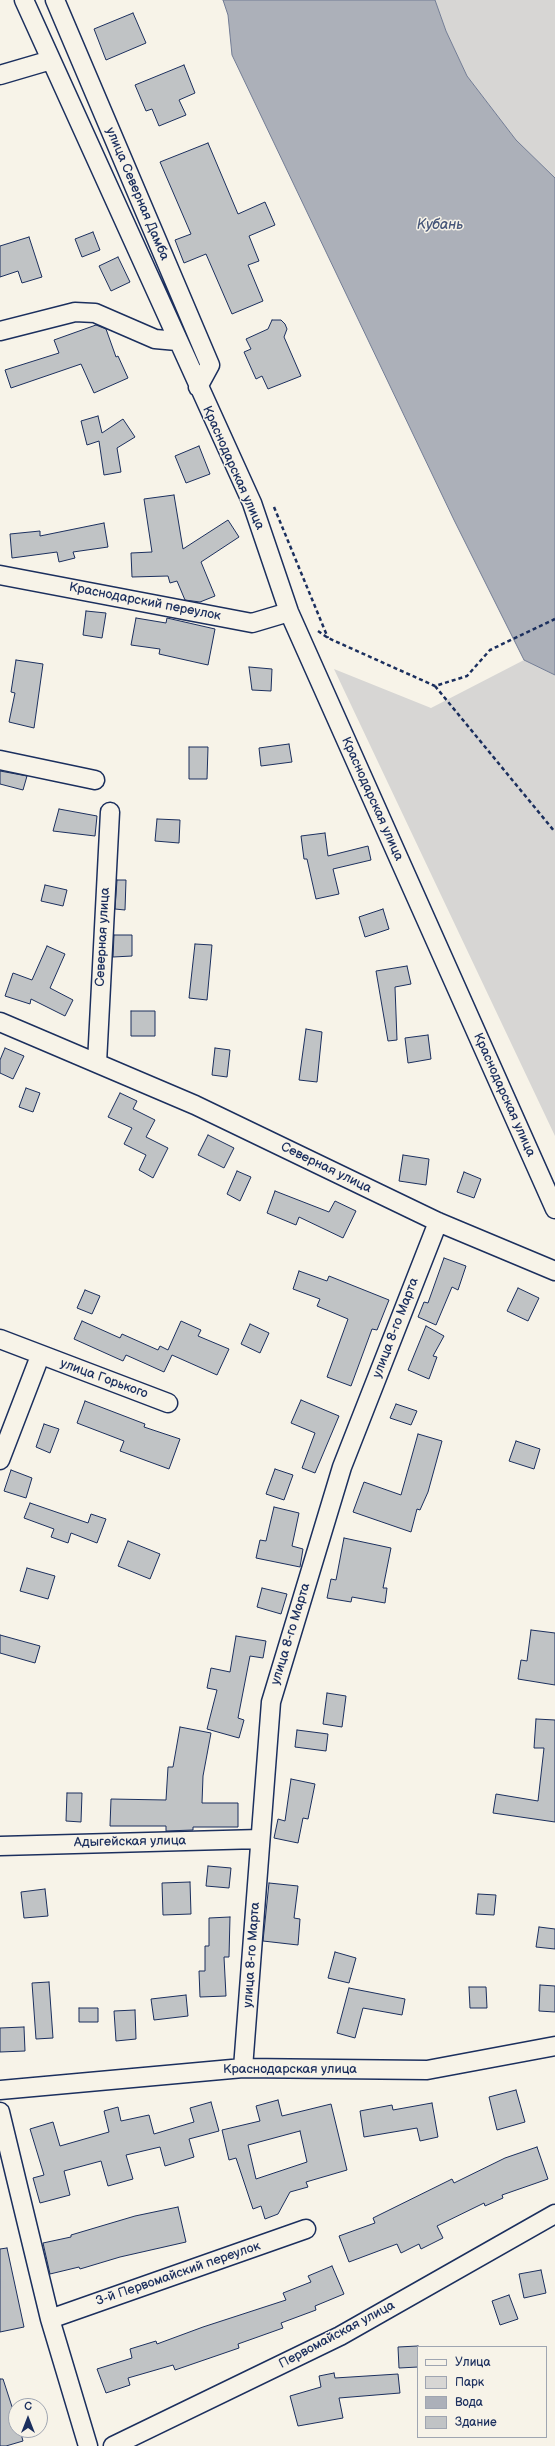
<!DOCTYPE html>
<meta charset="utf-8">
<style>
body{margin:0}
#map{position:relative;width:555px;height:2446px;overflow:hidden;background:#f7f3e8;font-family:"Balsamiq Sans",sans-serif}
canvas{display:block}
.legend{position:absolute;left:417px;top:2346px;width:130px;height:92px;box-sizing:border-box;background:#f7f3e8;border:1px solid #9fa5b1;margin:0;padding:5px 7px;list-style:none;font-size:12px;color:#1b2f5e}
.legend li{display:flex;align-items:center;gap:8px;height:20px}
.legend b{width:20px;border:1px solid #9fa5b1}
.north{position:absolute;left:8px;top:2398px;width:40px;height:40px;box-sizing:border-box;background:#f7f3e8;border:1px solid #9fa5b1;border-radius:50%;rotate:0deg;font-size:11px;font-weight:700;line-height:16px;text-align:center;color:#1b2f5e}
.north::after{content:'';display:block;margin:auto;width:14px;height:18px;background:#1b2f5e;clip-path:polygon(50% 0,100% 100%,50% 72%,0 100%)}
</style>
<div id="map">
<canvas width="555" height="2446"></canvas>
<ul class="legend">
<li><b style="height:5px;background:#f7f3e8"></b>Улица</li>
<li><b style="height:11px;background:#d7d6d4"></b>Парк</li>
<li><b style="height:11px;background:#acb0b9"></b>Вода</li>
<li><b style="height:11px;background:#c0c3c5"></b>Здание</li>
</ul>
<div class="north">С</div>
</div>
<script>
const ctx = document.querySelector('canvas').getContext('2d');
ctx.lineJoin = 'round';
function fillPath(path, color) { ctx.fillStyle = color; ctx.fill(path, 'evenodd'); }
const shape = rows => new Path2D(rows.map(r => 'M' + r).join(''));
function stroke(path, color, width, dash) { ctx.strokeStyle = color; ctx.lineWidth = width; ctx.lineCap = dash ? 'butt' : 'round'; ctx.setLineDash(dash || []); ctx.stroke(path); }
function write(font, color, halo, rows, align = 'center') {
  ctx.font = font + ' "Balsamiq Sans",sans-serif'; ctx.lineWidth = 3; ctx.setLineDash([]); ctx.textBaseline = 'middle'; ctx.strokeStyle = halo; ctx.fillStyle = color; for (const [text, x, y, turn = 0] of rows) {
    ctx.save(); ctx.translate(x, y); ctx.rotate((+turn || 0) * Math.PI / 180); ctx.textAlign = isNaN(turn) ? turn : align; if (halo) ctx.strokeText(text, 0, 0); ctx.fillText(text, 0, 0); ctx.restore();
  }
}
fillPath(shape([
 [435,0,555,0,555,178,516,140,467,76,446,31],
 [524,660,555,675,555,1136,334,669,431,708]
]), '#d7d6d4');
const water = shape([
 [223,0,435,0,446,31,467,76,516,140,555,178,555,675,524,660,454,520,232,55,228,15,223,0]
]);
fillPath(water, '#acb0b9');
stroke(water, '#727c95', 1);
const building = shape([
 [133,13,146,43,106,60,94,29,133,13],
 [184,65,195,93,179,100,186,115,159,126,152,109,146,111,135,85,184,65],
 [208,143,238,214,265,202,275,225,249,236,259,261,248,265,263,301,232,314,206,254,184,263,175,240,191,234,160,162,208,143],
 [93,232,100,250,82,257,75,239,93,232],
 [29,237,42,277,22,283,18,271,0,277,0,246,29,237],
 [118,257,130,282,111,291,99,266,118,257],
 [272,320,281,320,285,324,287,329,284,337,301,376,268,389,262,376,256,379,244,352,251,349,246,339,268,329,272,320],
 [96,325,106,329,116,357,118,356,128,378,94,393,81,364,11,388,5,370,59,353,54,340,96,325],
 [98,416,102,433,123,419,135,437,117,448,121,472,104,475,99,441,87,445,81,421,98,416],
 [199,446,210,474,186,483,175,456,199,446],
 [174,495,183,549,228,520,239,537,201,562,215,596,200,602,185,600,177,581,170,583,168,576,132,577,131,553,152,552,144,499,174,495],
 [104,523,108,547,73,552,75,558,59,562,57,552,12,558,10,534,40,531,40,536,104,523],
 [86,611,106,613,102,638,83,635,86,611],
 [136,618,166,623,167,618,215,629,208,665,159,654,160,649,131,645,136,618],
 [16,660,43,664,34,728,9,722,15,693,11,692,16,660],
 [249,667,272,669,271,691,252,690,249,667],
 [289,744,292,762,261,766,259,748,289,744],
 [189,747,208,747,207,779,189,779,189,747],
 [0,771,27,776,23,790,0,784,0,771],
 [59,809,97,816,95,836,53,831,59,809],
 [157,819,180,820,179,843,155,841,157,819],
 [325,833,328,856,368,846,371,860,333,869,339,894,316,899,307,859,304,859,301,836,325,833],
 [117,880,126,880,125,910,115,909,117,880],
 [45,885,67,890,63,906,41,901,45,885],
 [383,909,389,929,365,937,359,917,383,909],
 [114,935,132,935,132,956,113,957,114,935],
 [195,944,212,945,207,1000,189,998,195,944],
 [47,946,65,954,50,988,73,1000,65,1016,31,999,30,1004,5,996,13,973,32,980,47,946],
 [407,966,411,984,395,987,397,1040,388,1041,376,971,407,966],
 [131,1011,155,1011,155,1036,131,1036,131,1011],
 [306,1029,322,1032,317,1082,299,1080,306,1029],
 [428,1035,431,1059,408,1063,405,1038,428,1035],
 [5,1048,24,1056,13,1079,0,1073,0,1060,5,1048],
 [215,1048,230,1050,227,1077,212,1075,215,1048],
 [26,1088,40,1093,33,1112,19,1107,26,1088],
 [120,1093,137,1101,133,1109,155,1120,146,1137,168,1148,153,1178,139,1170,146,1155,124,1144,132,1128,108,1117,120,1093],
 [208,1135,234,1148,224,1168,198,1155,208,1135],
 [403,1155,429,1159,426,1185,399,1181,403,1155],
 [237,1171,251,1177,240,1201,227,1194,237,1171],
 [464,1172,481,1179,474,1198,457,1192,464,1172],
 [275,1191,329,1212,335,1201,356,1211,343,1238,299,1217,296,1225,267,1213,275,1191],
 [444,1258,466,1266,458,1290,452,1287,436,1325,418,1317,424,1302,428,1303,444,1258],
 [299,1271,327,1281,329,1276,389,1300,377,1330,372,1329,351,1386,327,1377,348,1319,317,1306,320,1299,293,1289,299,1271],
 [518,1288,539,1298,528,1321,507,1311,518,1288],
 [85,1290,100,1296,92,1314,77,1308,85,1290],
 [82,1321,120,1338,122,1334,158,1350,160,1346,168,1350,181,1321,201,1330,198,1336,229,1349,217,1375,172,1355,164,1372,126,1355,123,1361,74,1339,82,1321],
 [250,1324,269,1333,260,1353,241,1344,250,1324],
 [426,1326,444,1336,433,1356,437,1357,429,1379,408,1370,426,1326],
 [301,1400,339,1416,315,1473,302,1468,315,1433,291,1423,301,1400],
 [85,1401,145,1424,144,1427,180,1439,169,1469,120,1451,124,1441,77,1423,85,1401],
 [396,1404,417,1411,411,1425,390,1418,396,1404],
 [44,1424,59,1429,50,1453,36,1447,44,1424],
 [418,1434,442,1441,428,1492,420,1510,417,1509,411,1532,353,1512,364,1482,401,1495,418,1434],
 [516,1441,540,1449,534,1469,509,1461,516,1441],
 [275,1469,293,1475,284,1500,266,1494,275,1469],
 [11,1470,32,1478,26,1498,4,1491,11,1470],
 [30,1503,88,1523,91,1514,106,1519,97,1543,71,1533,68,1543,51,1537,54,1529,24,1518,30,1503],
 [274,1507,299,1513,292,1546,303,1549,300,1567,256,1558,260,1540,266,1541,274,1507],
 [344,1538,391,1548,383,1588,387,1588,385,1603,352,1597,351,1602,327,1598,331,1579,336,1580,344,1538],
 [128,1541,160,1554,150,1579,118,1566,128,1541],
 [27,1568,55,1576,48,1599,20,1591,27,1568],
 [262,1588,287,1594,281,1614,257,1607,262,1588],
 [531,1630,555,1633,555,1685,518,1679,521,1660,527,1661,531,1630],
 [0,1635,40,1646,35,1663,0,1653,0,1635],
 [236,1636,266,1641,263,1658,250,1656,238,1718,244,1720,239,1738,207,1729,217,1690,207,1688,211,1668,230,1672,236,1636],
 [327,1693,346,1696,342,1727,323,1724,327,1693],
 [536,1719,555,1720,555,1822,493,1813,496,1794,538,1801,544,1748,534,1748,536,1719],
 [180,1727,211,1733,203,1776,202,1803,238,1803,238,1827,193,1827,193,1830,166,1831,166,1826,110,1826,111,1799,166,1800,168,1767,173,1767,180,1727],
 [297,1730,328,1734,326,1751,295,1747,297,1730],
 [291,1779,315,1784,308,1819,303,1818,298,1843,274,1838,278,1819,285,1821,291,1779],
 [67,1793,82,1793,81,1822,66,1821,67,1793],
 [208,1866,231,1868,229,1888,206,1886,208,1866],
 [190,1882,191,1914,163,1915,162,1883,190,1882],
 [269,1883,298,1886,294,1918,300,1919,298,1945,263,1941,269,1883],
 [45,1889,48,1916,24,1918,21,1892,45,1889],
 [478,1894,496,1895,494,1915,476,1914,478,1894],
 [230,1917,229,1957,224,1957,226,1996,200,1997,199,1971,205,1971,205,1946,209,1946,209,1918,230,1917],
 [539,1927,555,1929,555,1949,536,1947,539,1927],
 [335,1952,356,1958,349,1983,328,1978,335,1952],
 [49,1982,53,2038,36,2039,32,1983,49,1982],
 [540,1985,555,1986,555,2012,539,2011,540,1985],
 [469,1987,486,1987,487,2008,470,2008,469,1987],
 [349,1988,405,1999,402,2015,363,2008,355,2038,337,2033,349,1988],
 [186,1995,188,2016,154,2020,151,1999,186,1995],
 [79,2008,98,2008,98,2022,79,2022,79,2008],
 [135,2010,136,2039,116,2041,114,2011,135,2010],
 [24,2027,25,2051,0,2052,0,2028,24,2027],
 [516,2090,525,2122,497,2130,489,2097,516,2090],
 [278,2100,282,2116,331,2104,347,2170,306,2182,308,2187,290,2192,278,2214,265,2219,261,2206,253,2209,236,2158,229,2160,222,2130,260,2121,256,2106,278,2100],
 [300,2131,307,2162,256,2179,248,2145,300,2131],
 [211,2102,219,2131,189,2139,194,2157,165,2166,160,2147,126,2155,133,2179,108,2186,101,2161,64,2171,70,2195,40,2203,33,2178,44,2175,30,2129,53,2122,60,2146,109,2132,104,2111,118,2107,121,2121,149,2115,154,2134,194,2122,190,2108,211,2102],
 [432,2103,438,2137,420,2141,417,2128,364,2137,360,2111,392,2105,393,2110,432,2103],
 [537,2147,548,2179,502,2195,503,2198,485,2206,484,2203,437,2226,443,2238,421,2249,419,2244,401,2253,397,2244,349,2262,339,2236,375,2223,373,2218,452,2179,454,2183,505,2158,537,2147],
 [178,2207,186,2242,120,2257,80,2269,79,2267,50,2274,43,2243,71,2237,71,2235,135,2216,178,2207],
 [7,2248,24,2327,0,2332,0,2249,7,2248],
 [332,2266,344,2294,315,2306,316,2310,281,2323,283,2328,238,2344,239,2348,175,2370,173,2365,128,2378,130,2385,106,2393,97,2369,132,2358,130,2349,156,2341,157,2344,203,2327,286,2300,283,2293,311,2282,308,2276,332,2266],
 [541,2270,546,2293,524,2298,519,2274,541,2270],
 [509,2295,518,2319,500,2325,492,2301,509,2295],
 [418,2346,418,2367,399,2368,398,2347,418,2346],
 [334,2373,335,2378,398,2374,400,2393,339,2398,343,2418,298,2426,290,2396,321,2387,319,2376,334,2373],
 [0,2379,3,2379,16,2419,16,2430,20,2430,23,2441,6,2446,0,2446,0,2379]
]);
fillPath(building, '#c0c3c5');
stroke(building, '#1b2f5e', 1);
const minor = shape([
 [24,0,252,503,289,612,555,1209],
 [55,0,210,365,198,387],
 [0,75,51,60],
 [0,331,75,312,95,313,155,339,177,341],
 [0,575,252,623,289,612],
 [0,760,95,780],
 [0,1022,195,1105,438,1222,555,1271],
 [97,1063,110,812],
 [0,1339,168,1403],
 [0,1460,40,1356],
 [0,1846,260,1839],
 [243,2068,271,1702,342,1467,438,1222],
 [0,2090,243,2068,427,2070,555,2046],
 [0,2112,50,2319,88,2446],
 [50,2319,306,2229],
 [113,2446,340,2336,555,2214]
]);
stroke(minor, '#1b2f5e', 21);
stroke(shape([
 [274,507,328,638],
 [318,631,328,638,435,686,467,676,490,650,555,619],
 [435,686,555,832]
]), '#1b2f5e', 2.5, [4, 3]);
stroke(minor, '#f7f3e8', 18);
write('13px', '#1b2f5e', '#f7f3e8', [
 ["улица Северная Дамба",137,194,67],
 ["Краснодарская улица",233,468,66],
 ["Краснодарский переулок",145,602,11],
 ["Краснодарская улица",372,799,66],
 ["Северная улица",103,937,-87],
 ["Краснодарская улица",504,1095,66],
 ["Северная улица",326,1168,26],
 ["улица 8-го Марта",396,1328,-69],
 ["улица Горького",104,1379,20],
 ["улица 8-го Марта",291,1634,-73],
 ["Адыгейская улица",130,1842,-1],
 ["улица 8-го Марта",252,1955,-86],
 ["Краснодарская улица",290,2070],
 ["3-й Первомайский переулок",178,2274,-19],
 ["Первомайская улица",337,2335,-28]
]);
write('italic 14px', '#465679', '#f7f3e8', [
 ["Кубань",440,225]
]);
</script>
